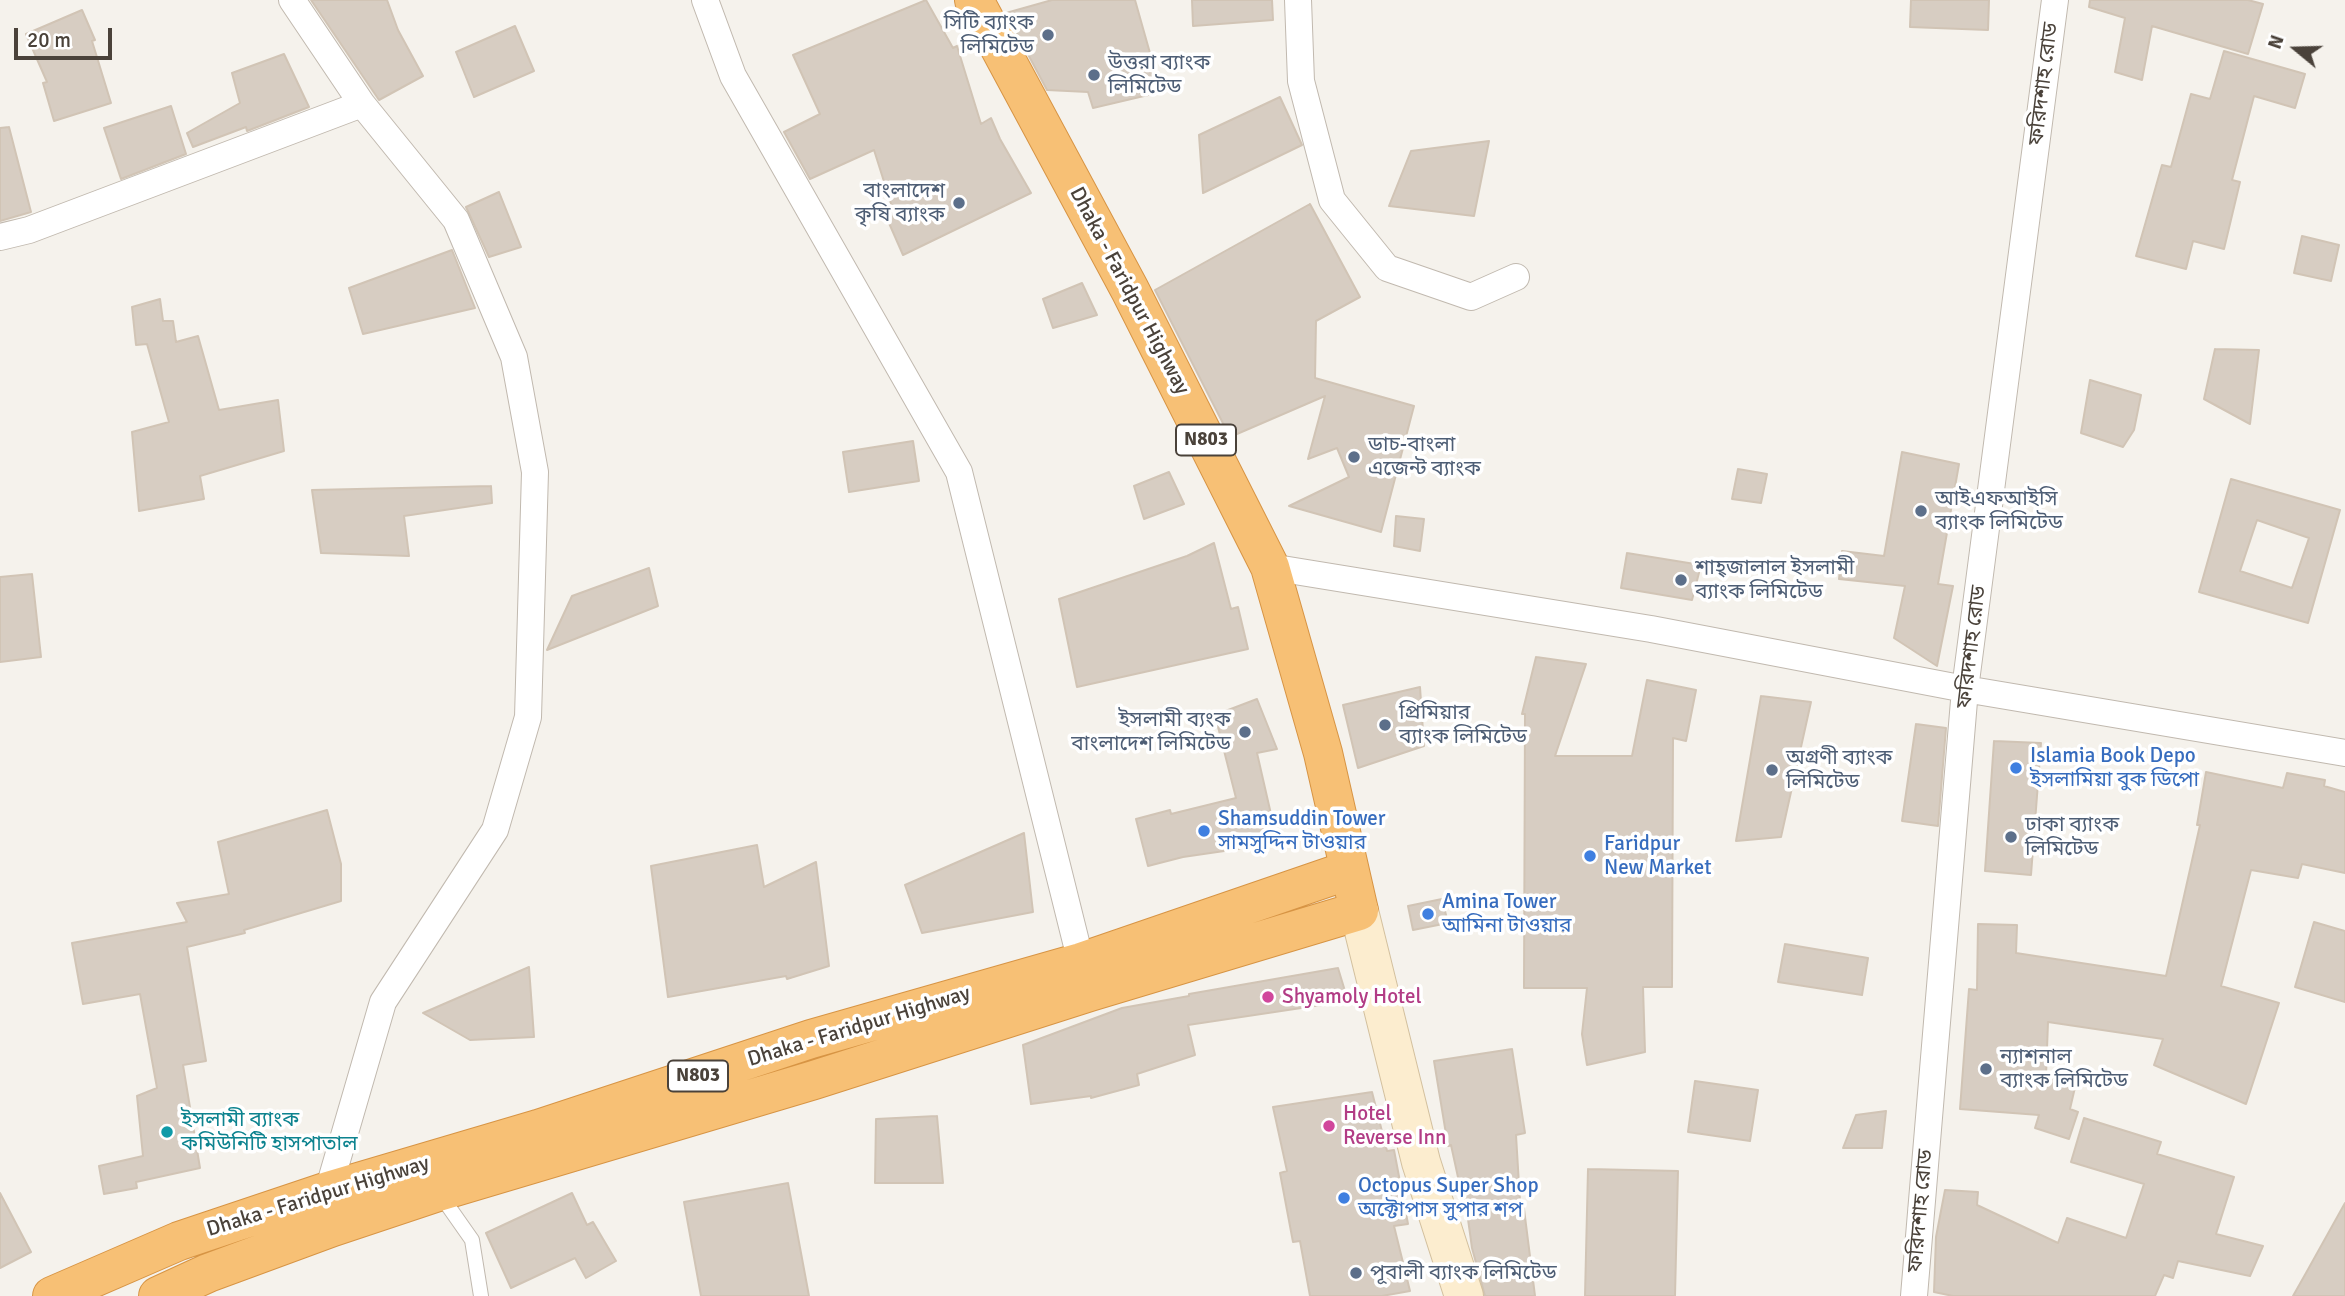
<!DOCTYPE html>
<meta charset="utf-8">
<style>
body{margin:0}
#map{position:relative;width:2345px;height:1296px;overflow:hidden;background:#f5f2ec;font-family:Signika,sans-serif}
canvas{display:block}
.north{position:absolute;left:2261px;top:14px;width:70px;height:70px;-webkit-text-stroke:5px #fff;paint-order:stroke;rotate:289deg;font-size:19px;font-weight:700;line-height:28px;text-align:center;color:#4a423a}
.north::after{content:'';display:block;margin:auto;width:24px;height:32px;background:#4a423a;clip-path:polygon(50% 0,100% 100%,50% 72%,0 100%)}
.scale{position:absolute;left:14px;top:28px;width:98px;height:32px;box-sizing:border-box;border:4px solid #4a423a;border-top:0;padding-left:9px;font-size:21px;line-height:24px;white-space:nowrap;color:#4a423a;-webkit-text-stroke:5px #fff;paint-order:stroke}
</style>
<div id="map">
<canvas width="2345" height="1296"></canvas>
<div class="north">N</div>
<div class="scale">20 m</div>
</div>
<script>
const ctx = document.querySelector('canvas').getContext('2d');
ctx.lineJoin = 'round';
function fillPath(path, color) { ctx.fillStyle = color; ctx.fill(path, 'evenodd'); }
const shape = rows => new Path2D(rows.map(r => 'M' + r).join(''));
function stroke(path, color, width, dash) { ctx.strokeStyle = color; ctx.lineWidth = width; ctx.lineCap = dash ? 'butt' : 'round'; ctx.setLineDash(dash || []); ctx.stroke(path); }
function write(font, color, halo, rows, align = 'center') {
  ctx.font = font + ' Signika,"Noto Sans Bengali",sans-serif'; ctx.lineWidth = 7; ctx.setLineDash([]); ctx.textBaseline = 'middle'; ctx.strokeStyle = halo; ctx.fillStyle = color; for (const [text, x, y, turn = 0] of rows) {
    ctx.save(); ctx.translate(x, y); ctx.rotate((+turn || 0) * Math.PI / 180); ctx.textAlign = isNaN(turn) ? turn : align; if (halo) ctx.strokeText(text, 0, 0); ctx.fillText(text, 0, 0); ctx.restore();
  }
}
const building = shape([
 [311,0,387,0,398,30,423,76,379,100,311,0],
 [926,0,953,48,957,46,981,124,991,118,1000,139,1031,193,903,255,885,214,893,210,874,150,810,179,784,132,820,114,793,55,926,0],
 [1052,0,1135,0,1161,92,1093,108,1088,92,1047,90,1006,13,1052,0],
 [1192,0,1272,0,1273,20,1193,26,1192,0],
 [1911,0,1989,0,1988,30,1910,27,1911,0],
 [2090,0,2248,0,2263,4,2248,54,2152,26,2142,80,2115,72,2125,18,2089,7,2090,0],
 [82,10,95,40,92,41,111,103,54,121,43,83,47,82,26,34,82,10],
 [515,26,534,71,474,97,456,52,515,26],
 [2224,51,2305,74,2295,108,2254,96,2232,180,2240,182,2224,249,2193,241,2186,269,2136,256,2162,165,2171,167,2191,94,2210,99,2224,51],
 [284,54,309,107,247,131,246,127,193,147,187,133,240,103,232,73,284,54],
 [1280,97,1302,145,1203,193,1199,135,1280,97],
 [171,106,186,154,121,179,104,128,171,106],
 [9,127,31,212,0,221,0,128,9,127],
 [1489,141,1474,216,1389,206,1411,151,1489,141],
 [499,192,521,247,489,257,466,207,499,192],
 [1310,204,1360,297,1316,321,1315,378,1414,406,1381,532,1289,506,1349,477,1337,448,1308,459,1325,396,1230,437,1155,290,1310,204],
 [2302,236,2339,245,2331,281,2294,273,2302,236],
 [452,250,475,308,363,334,349,288,452,250],
 [1082,283,1097,315,1053,328,1043,299,1082,283],
 [160,299,163,321,173,321,176,342,198,336,219,410,278,400,284,451,200,476,204,499,139,511,132,432,169,422,147,344,136,345,132,307,160,299],
 [2215,349,2259,350,2250,424,2204,399,2215,349],
 [2090,380,2141,395,2134,430,2123,447,2081,433,2090,380],
 [913,441,919,481,849,492,843,452,913,441],
 [1902,452,1959,464,1938,584,1953,586,1937,666,1894,638,1905,586,1839,579,1842,551,1884,556,1902,452],
 [1738,469,1767,474,1761,503,1732,499,1738,469],
 [1169,472,1184,504,1144,519,1134,486,1169,472],
 [2231,479,2340,510,2308,623,2199,592,2231,479],
 [2257,520,2309,538,2292,588,2240,571,2257,520],
 [491,486,492,503,404,516,409,556,321,553,312,490,491,486],
 [1396,516,1424,519,1420,551,1394,546,1396,516],
 [1214,543,1231,609,1238,607,1248,649,1077,687,1059,599,1187,556,1214,543],
 [1627,553,1701,565,1692,600,1621,588,1627,553],
 [649,568,658,606,547,650,572,596,649,568],
 [32,574,41,657,0,662,0,577,32,574],
 [1536,657,1586,664,1555,756,1632,756,1647,680,1696,690,1686,741,1673,738,1672,987,1643,987,1645,1052,1587,1065,1582,1034,1587,988,1524,988,1525,714,1522,714,1536,657],
 [1420,687,1424,746,1358,768,1343,705,1420,687],
 [1761,696,1811,702,1781,837,1736,841,1761,696],
 [1257,699,1277,749,1257,753,1276,836,1238,849,1183,857,1148,866,1136,819,1170,810,1171,814,1236,798,1215,715,1257,699],
 [1916,724,1946,728,1938,826,1902,821,1916,724],
 [1994,741,2041,743,2031,875,1985,871,1994,741],
 [2206,772,2283,788,2287,773,2325,780,2324,786,2345,792,2345,873,2302,864,2298,878,2251,870,2221,986,2279,1003,2246,1104,2154,1065,2163,1039,2048,1022,2046,1076,2076,1083,2070,1109,2078,1112,2069,1139,2035,1128,2039,1115,1960,1109,1969,989,1977,990,1978,924,2017,925,2016,953,2166,976,2200,825,2197,825,2206,772],
 [327,810,341,864,341,901,244,930,245,933,187,947,206,1061,183,1065,200,1168,136,1182,137,1188,104,1194,99,1166,143,1156,137,1096,157,1088,140,994,83,1004,72,943,187,922,177,903,229,894,218,842,327,810],
 [1024,833,1033,912,922,933,905,885,1024,833],
 [757,845,764,887,816,862,829,966,787,979,786,976,668,997,651,866,757,845],
 [1442,899,1448,923,1413,930,1408,906,1442,899],
 [2314,922,2345,931,2345,1002,2295,987,2314,922],
 [1785,944,1868,958,1862,995,1778,982,1785,944],
 [529,967,534,1037,470,1040,423,1013,529,967],
 [1338,968,1348,1001,1188,1025,1195,1055,1137,1074,1139,1085,1091,1098,1091,1096,1031,1104,1023,1045,1122,1008,1189,996,1189,994,1338,968],
 [1512,1049,1525,1133,1516,1135,1520,1201,1523,1201,1535,1296,1485,1296,1472,1248,1464,1190,1461,1191,1451,1145,1448,1146,1434,1061,1512,1049],
 [1695,1081,1758,1090,1750,1141,1688,1132,1695,1081],
 [1372,1092,1387,1151,1394,1150,1408,1224,1394,1226,1410,1291,1382,1296,1310,1296,1300,1241,1293,1242,1280,1173,1287,1171,1273,1107,1372,1092],
 [1886,1111,1882,1148,1843,1148,1856,1115,1886,1111],
 [937,1116,943,1183,875,1183,876,1119,937,1116],
 [2084,1118,2161,1142,2157,1154,2234,1177,2216,1234,2263,1246,2250,1276,2178,1261,2173,1278,2164,1275,2155,1296,1953,1296,1934,1292,1936,1237,1945,1190,1978,1192,1977,1205,2058,1243,2067,1218,2126,1238,2144,1184,2071,1162,2084,1118],
 [1588,1169,1678,1171,1675,1296,1585,1296,1588,1169],
 [788,1183,809,1296,701,1296,684,1202,788,1183],
 [0,1193,31,1252,0,1268,0,1193],
 [572,1193,587,1225,593,1222,616,1261,586,1278,575,1258,511,1288,486,1233,572,1193],
 [2345,1203,2345,1296,2293,1296,2306,1273,2345,1203]
]);
fillPath(building, '#d7cdc2');
stroke(building, '#d1c4b5', 2);
const lane = shape([
 [439,1193,472,1240,481,1296]
]);
const street = shape([
 [292,0,362,104,456,220,514,357,535,472,528,717,495,830,383,1002,328,1191,330,1205],
 [705,0,733,76,959,472,1081,962],
 [1298,0,1301,81,1332,200,1387,268,1471,297,1516,277],
 [0,237,29,230,362,104],
 [1270,567,1651,629,1965,689,2345,753],
 [1914,1296,1965,689,2055,0]
]);
const secondary = shape([
 [1359,911,1421,1162,1464,1296]
]);
const highway = shape([
 [52,1296,179,1241,328,1191,538,1129,811,1039,1081,962,1349,870],
 [158,1296,208,1273,333,1227,438,1192,814,1080,1090,992,1359,911,1323,753,1270,567,1130,290,974,0]
]);
stroke(lane, '#c1b9af', 16);
stroke(street, '#c1b9af', 28);
stroke(secondary, '#d3c09e', 40);
stroke(highway, '#d79444', 40);
stroke(lane, '#fff', 14);
stroke(street, '#fff', 26);
stroke(secondary, '#fcedcf', 38);
stroke(highway, '#f7c075', 38);
for (const [x, y, r, color] of [
 [1048,35,7,"#5c6f8a"],
 [1094,75,7,"#5c6f8a"],
 [959,203,7,"#5c6f8a"],
 [1354,457,7,"#5c6f8a"],
 [1921,511,7,"#5c6f8a"],
 [1681,580,7,"#5c6f8a"],
 [1385,725,7,"#5c6f8a"],
 [1245,732,7,"#5c6f8a"],
 [2016,768,7,"#3f7fe0"],
 [1772,770,7,"#5c6f8a"],
 [1204,831,7,"#3f7fe0"],
 [2011,837,7,"#5c6f8a"],
 [1590,856,7,"#3f7fe0"],
 [1428,914,7,"#3f7fe0"],
 [1268,997,7,"#d1479c"],
 [1986,1069,7,"#5c6f8a"],
 [1329,1126,7,"#d1479c"],
 [167,1132,7,"#0f9aa8"],
 [1344,1198,7,"#3f7fe0"],
 [1356,1273,7,"#5c6f8a"]
]) { const dot = new Path2D(); dot.arc(x, y, r, 0, 2 * Math.PI); ctx.fillStyle = color; ctx.fill(dot); stroke(dot, '#fff', 2.5); }
for (const [x, y, w] of [
 [1206,440,60],
 [698,1076,60]
]) { const box = new Path2D(); box.roundRect(x - w / 2, y - 15.5, w, 31, 5); ctx.fillStyle = '#fff'; ctx.fill(box); stroke(box, '#4a423a', 2); }
write('bold 19px', '#4a423a', null, [
 ["N803",1206,440],
 ["N803",698,1076]
]);
write('21px', '#4e5e75', '#fff', [
 ["সিটি ব্যাংক",1034,23,"right"],
 ["লিমিটেড",1034,47,"right"],
 ["উত্তরা ব্যাংক",1108,63],
 ["লিমিটেড",1108,87],
 ["বাংলাদেশ",945,191,"right"],
 ["কৃষি ব্যাংক",945,215,"right"],
 ["ডাচ-বাংলা",1368,445],
 ["এজেন্ট ব্যাংক",1368,469],
 ["আইএফআইসি",1935,499],
 ["ব্যাংক লিমিটেড",1935,523],
 ["শাহ্জালাল ইসলামী",1695,568],
 ["ব্যাংক লিমিটেড",1695,592],
 ["প্রিমিয়ার",1399,713],
 ["ব্যাংক লিমিটেড",1399,737],
 ["ইসলামী ব্যংক",1231,720,"right"],
 ["বাংলাদেশ লিমিটেড",1231,744,"right"],
 ["অগ্রণী ব্যাংক",1786,758],
 ["লিমিটেড",1786,782],
 ["ঢাকা ব্যাংক",2025,825],
 ["লিমিটেড",2025,849],
 ["ন্যাশনাল",2000,1057],
 ["ব্যাংক লিমিটেড",2000,1081],
 ["পূবালী ব্যাংক লিমিটেড",1370,1273]
], 'left');
write('21px', '#4a423a', '#fff', [
 ["ফরিদশাহ রোড",2044,84,-83],
 ["Dhaka - Faridpur Highway",1129,291,62],
 ["ফরিদশাহ রোড",1972,647,-83],
 ["Dhaka - Faridpur Highway",859,1027,-17],
 ["Dhaka - Faridpur Highway",318,1197,-17],
 ["ফরিদশাহ রোড",1921,1211,-85]
]);
write('21px', '#366cbe', '#fff', [
 ["Islamia Book Depo",2030,756],
 ["ইসলামিয়া বুক ডিপো",2030,780],
 ["Shamsuddin Tower",1218,819],
 ["সামসুদ্দিন টাওয়ার",1218,843],
 ["Faridpur",1604,844],
 ["New Market",1604,868],
 ["Amina Tower",1442,902],
 ["আমিনা টাওয়ার",1442,926],
 ["Octopus Super Shop",1358,1186],
 ["অক্টোপাস সুপার শপ",1358,1210]
], 'left');
write('21px', '#b23c85', '#fff', [
 ["Shyamoly Hotel",1282,997],
 ["Hotel",1343,1114],
 ["Reverse Inn",1343,1138]
], 'left');
write('21px', '#0d838f', '#fff', [
 ["ইসলামী ব্যাংক",181,1120],
 ["কমিউনিটি হাসপাতাল",181,1144]
], 'left');
</script>
